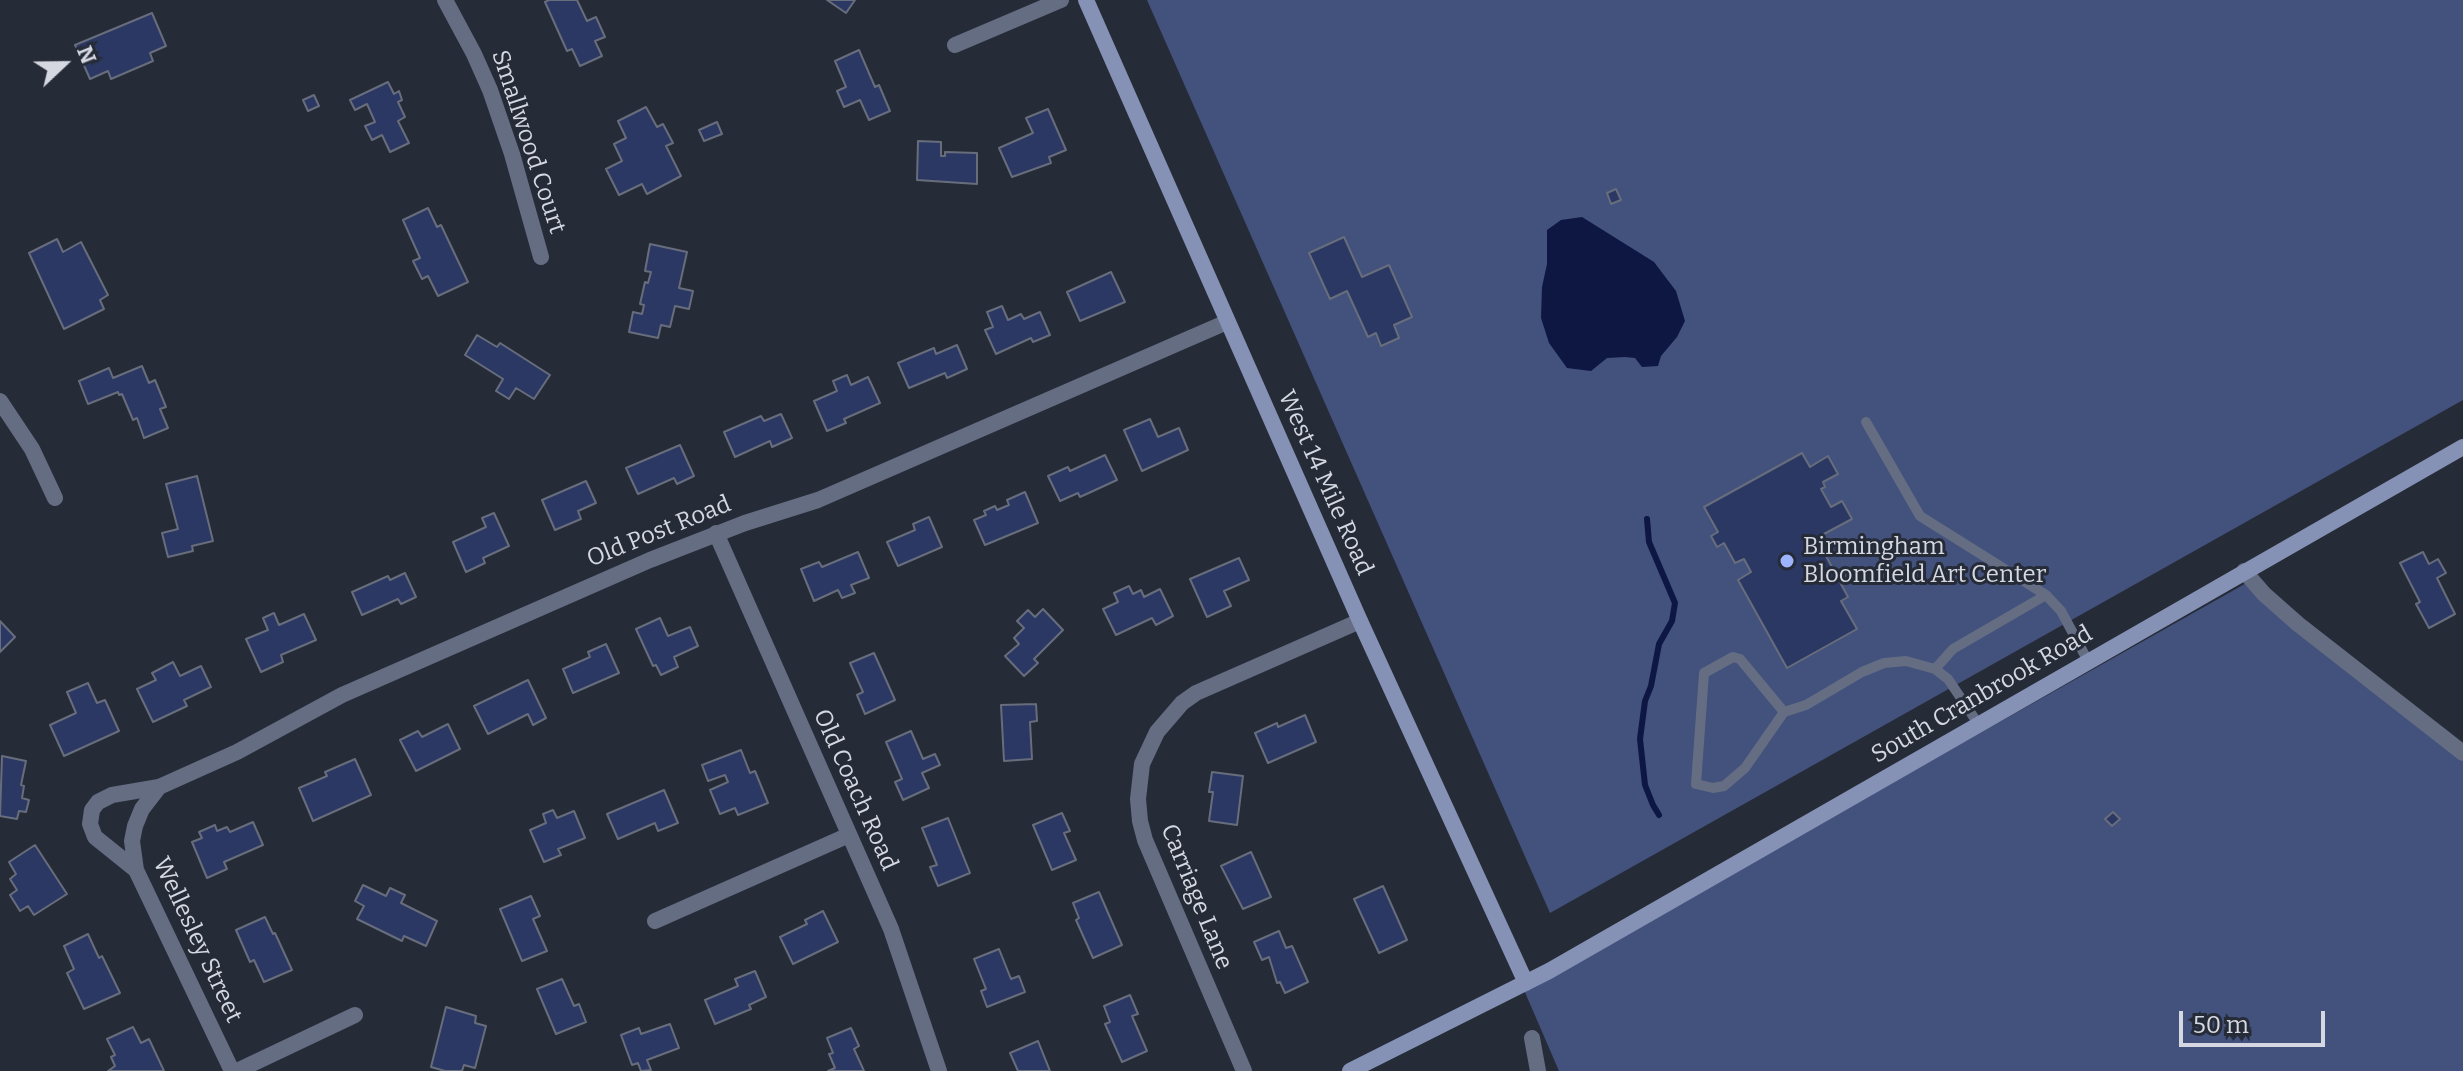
<!DOCTYPE html>
<style>
body{margin:0}
#map{position:relative;width:2463px;height:1071px;overflow:hidden;background:#262b38;font-family:Bitter,serif}
canvas{display:block}
.north{position:absolute;left:24px;top:24px;width:80px;height:80px;-webkit-text-stroke:6px #262b38;paint-order:stroke;rotate:68deg;font-size:22px;font-weight:700;line-height:32px;text-align:center;color:#d5d8e1}
.north::after{content:'';display:block;margin:auto;width:28px;height:36px;background:#d5d8e1;clip-path:polygon(50% 0,100% 100%,50% 72%,0 100%)}
.scale{position:absolute;left:2179px;top:1011px;width:146px;height:36px;box-sizing:border-box;border:4px solid #d5d8e1;border-top:0;padding-left:10px;font-size:24px;line-height:28px;white-space:nowrap;color:#d5d8e1;-webkit-text-stroke:6px #262b38;paint-order:stroke}
</style>
<div id="map">
<canvas width="2463" height="1071"></canvas>
<div class="north">N</div>
<div class="scale">50 m</div>
</div>
<script>
const ctx = document.querySelector('canvas').getContext('2d');
ctx.lineJoin = 'round';
function fillPath(path, color) { ctx.fillStyle = color; ctx.fill(path, 'evenodd'); }
const shape = rows => new Path2D(rows.map(r => 'M' + r).join(''));
function stroke(path, color, width, dash) { ctx.strokeStyle = color; ctx.lineWidth = width; ctx.lineCap = dash ? 'butt' : 'round'; ctx.setLineDash(dash || []); ctx.stroke(path); }
function write(font, color, halo, rows, align = 'center') {
  ctx.font = font + ' Bitter,serif'; ctx.lineWidth = 6; ctx.setLineDash([]); ctx.textBaseline = 'middle'; ctx.strokeStyle = halo; ctx.fillStyle = color; for (const [text, x, y, turn = 0] of rows) {
    ctx.save(); ctx.translate(x, y); ctx.rotate((+turn || 0) * Math.PI / 180); ctx.textAlign = isNaN(turn) ? turn : align; if (halo) ctx.strokeText(text, 0, 0); ctx.fillText(text, 0, 0); ctx.restore();
  }
}
fillPath(shape([
 [1147,0,2463,0,2463,400,1550,913],
 [2250,581,2463,749,2463,1071,1559,1071,1524,990]
]), '#43517d');
fillPath(shape([
 [1582,217,1654,262,1676,291,1685,321,1677,337,1661,356,1658,366,1642,367,1635,358,1625,357,1607,358,1591,371,1567,368,1549,343,1541,318,1542,287,1547,264,1547,230,1561,220]
]), '#0e1741');
stroke(shape([
 [1647,519,1649,542,1675,603,1672,621,1659,644,1651,686,1645,701,1640,739,1645,785,1653,805,1659,815]
]), '#0e1741', 6);
const building = shape([
 [549,0,577,0,587,21,596,17,605,37,595,41,602,56,580,66,572,49,567,51,545,2,549,0],
 [827,0,855,0,846,13,827,0],
 [152,13,166,46,150,53,153,61,111,79,108,71,90,79,75,45,152,13],
 [859,50,875,87,879,85,890,111,869,120,860,100,844,107,837,91,846,87,835,61,859,50],
 [388,82,394,94,399,91,402,100,398,102,405,117,398,121,409,143,390,152,382,135,372,140,365,126,375,122,367,104,355,110,350,100,388,82],
 [314,95,319,106,308,111,303,100,314,95],
 [646,107,657,127,663,124,673,143,666,146,681,176,647,194,642,184,619,195,606,169,622,161,614,144,626,138,618,121,646,107],
 [1048,109,1066,150,1049,157,1051,163,1012,177,999,148,1033,133,1026,118,1048,109],
 [717,122,722,134,704,141,699,130,717,122],
 [918,141,941,142,941,156,945,156,945,152,977,153,977,184,917,180,918,141],
 [1616,189,1621,200,1611,204,1607,193,1616,189],
 [428,208,437,227,441,225,468,282,438,296,428,276,422,279,413,261,420,258,403,220,428,208],
 [1344,237,1362,277,1389,265,1412,317,1394,325,1399,338,1381,346,1376,333,1368,337,1347,291,1330,299,1309,253,1344,237],
 [57,239,63,252,81,242,108,295,100,300,104,309,64,329,29,253,57,239],
 [650,244,687,252,679,288,693,291,689,309,675,306,670,327,661,325,658,338,629,332,633,312,642,314,644,305,640,304,645,282,648,283,651,272,645,271,650,244],
 [1111,272,1125,302,1080,321,1067,292,1111,272],
 [1002,306,1008,320,1021,314,1024,319,1040,312,1050,335,1033,342,1031,338,996,354,985,330,993,327,987,312,1002,306],
 [477,335,497,347,500,343,550,375,534,399,516,388,509,399,496,391,503,379,465,355,477,335],
 [957,345,967,369,947,378,945,373,909,388,898,363,934,348,936,354,957,345],
 [142,366,149,383,155,380,166,407,160,409,168,428,144,438,137,418,133,420,122,394,119,395,118,392,88,404,79,381,109,368,113,378,142,366],
 [847,375,851,385,868,377,880,403,844,419,846,423,827,431,814,401,837,391,833,381,847,375],
 [781,414,792,438,772,447,770,441,735,457,724,432,761,416,764,421,781,414],
 [1150,419,1158,437,1179,428,1188,450,1142,471,1124,430,1150,419],
 [680,445,694,476,677,484,674,478,638,494,626,468,680,445],
 [1802,453,1810,467,1828,456,1838,474,1823,482,1825,487,1821,489,1831,507,1842,501,1852,519,1822,535,1826,542,1831,539,1837,550,1826,556,1848,597,1841,601,1857,629,1787,668,1738,580,1751,572,1744,559,1735,563,1724,543,1717,547,1711,536,1718,532,1704,507,1802,453],
 [1105,455,1117,480,1080,497,1078,493,1060,501,1048,476,1068,467,1070,471,1105,455],
 [197,476,213,541,192,546,193,551,168,557,162,533,178,529,166,484,197,476],
 [586,481,596,503,578,511,581,519,555,530,542,500,586,481],
 [1025,492,1038,523,985,545,974,520,986,515,984,511,995,506,997,510,1009,505,1007,500,1025,492],
 [494,513,509,546,483,558,485,563,466,572,453,542,486,527,482,518,494,513],
 [929,517,942,547,898,566,887,542,915,530,913,524,929,517],
 [858,552,869,578,851,585,855,593,842,598,838,590,814,601,801,569,819,562,822,567,858,552],
 [2423,552,2429,564,2438,559,2446,573,2437,578,2455,614,2429,628,2416,604,2420,602,2400,563,2423,552],
 [1239,558,1249,580,1224,591,1231,606,1207,617,1190,579,1239,558],
 [405,573,416,597,401,604,398,599,362,615,352,592,388,576,390,580,405,573],
 [1129,586,1133,594,1141,590,1144,597,1160,589,1173,616,1156,625,1152,618,1116,635,1103,609,1118,602,1114,593,1129,586],
 [1043,609,1063,630,1034,659,1038,663,1024,676,1005,656,1019,644,1014,638,1024,628,1017,621,1028,610,1035,617,1043,609],
 [274,613,279,625,304,614,316,640,281,655,283,662,261,672,246,639,268,630,263,618,274,613],
 [660,618,668,636,690,627,698,646,674,657,678,667,661,675,656,665,653,666,636,629,660,618],
 [0,621,15,637,0,652,0,621],
 [606,644,619,673,573,693,563,669,590,657,588,652,606,644],
 [874,653,895,700,865,714,857,695,863,692,850,663,874,653],
 [173,662,180,676,201,666,211,687,184,700,187,706,153,722,137,689,156,680,152,673,173,662],
 [528,680,546,718,533,725,528,714,488,734,474,706,528,680],
 [88,683,97,703,105,700,119,731,64,756,50,725,76,713,67,692,88,683],
 [1036,704,1037,721,1030,722,1032,759,1004,761,1001,705,1036,704],
 [1305,715,1316,742,1268,763,1255,733,1277,723,1278,727,1305,715],
 [448,724,460,749,416,771,400,740,418,731,422,737,448,724],
 [911,731,923,759,935,754,940,765,922,773,929,788,903,800,895,782,902,779,886,742,911,731],
 [741,750,750,773,755,771,768,803,738,815,735,808,720,814,710,790,728,782,725,775,708,781,702,765,741,750],
 [2,756,26,761,21,785,24,786,22,798,29,800,26,812,19,811,17,819,0,816,2,756],
 [355,759,371,795,313,821,299,788,327,776,325,772,355,759],
 [1212,772,1243,776,1237,825,1209,821,1213,792,1209,792,1212,772],
 [664,790,678,823,658,831,655,823,618,839,607,814,664,790],
 [553,810,557,818,574,811,585,838,558,849,561,855,544,862,530,830,546,823,543,814,553,810],
 [2113,812,2120,819,2112,826,2105,819,2113,812],
 [1062,813,1070,831,1064,833,1076,860,1052,870,1033,825,1062,813],
 [948,818,970,873,938,886,930,867,937,865,922,828,948,818],
 [253,822,263,845,224,862,227,869,207,878,192,842,202,838,199,832,215,825,217,831,227,827,230,832,253,822],
 [35,845,67,894,34,915,28,906,20,911,10,895,17,890,10,879,16,874,9,862,35,845],
 [1251,852,1271,897,1243,909,1221,866,1251,852],
 [363,885,386,896,390,888,405,895,401,903,437,921,426,946,404,936,402,941,357,919,364,906,355,901,363,885],
 [1383,886,1407,940,1379,953,1354,899,1383,886],
 [1099,892,1122,945,1093,958,1076,920,1079,918,1073,903,1099,892],
 [531,896,540,916,533,919,547,951,522,961,500,909,531,896],
 [823,911,838,942,793,964,780,937,807,924,805,920,823,911],
 [265,917,273,934,275,933,292,970,264,982,254,960,250,962,236,930,265,917],
 [1279,931,1286,948,1292,946,1308,982,1285,993,1280,982,1277,983,1269,957,1262,960,1254,942,1279,931],
 [88,934,99,958,102,956,120,993,84,1009,67,973,74,969,64,946,88,934],
 [999,949,1011,979,1019,976,1025,992,987,1007,981,991,986,989,974,959,999,949],
 [755,971,766,997,749,1005,751,1009,715,1024,705,1000,738,986,735,979,755,971],
 [562,979,574,1006,579,1004,586,1022,556,1034,537,989,562,979],
 [1130,995,1138,1014,1132,1016,1147,1051,1122,1062,1105,1024,1110,1022,1104,1006,1130,995],
 [446,1007,476,1016,475,1023,486,1026,475,1068,464,1065,462,1071,445,1071,431,1067,446,1007],
 [670,1024,679,1048,647,1060,651,1070,641,1071,638,1063,632,1065,621,1035,639,1028,641,1034,670,1024],
 [133,1027,141,1043,149,1039,164,1071,108,1071,115,1066,111,1057,115,1055,107,1039,133,1027],
 [851,1028,859,1046,854,1049,864,1071,828,1071,835,1068,829,1054,833,1053,827,1038,851,1028],
 [1038,1041,1050,1071,1018,1071,1010,1053,1038,1041]
]);
fillPath(building, '#2b3864');
stroke(building, '#686d7c', 2);
stroke(shape([
 [1866,422,1920,516,2046,595],
 [1784,712,1740,659,1733,657,1704,673,1696,784,1713,788,1724,786,1745,768,1784,712,1806,705,1862,672,1884,663,1906,661,1935,669],
 [1979,725,1948,679,1935,669,1953,649,2046,595,2061,611,2088,661]
]), '#656d83', 10);
stroke(shape([
 [445,0,474,54,490,90,512,154,541,257],
 [955,45,1061,0],
 [0,401,32,449,55,498],
 [716,533,891,929,939,1071],
 [2244,571,2264,594,2298,624,2463,753],
 [136,870,95,837,90,824,92,810,98,802,112,795,159,787],
 [655,921,849,835],
 [1532,1038,1538,1071],
 [232,1071,136,870,132,841,135,826,142,809,159,787,237,752,342,695,650,560,745,523,818,500,1227,322],
 [237,1071,355,1015],
 [1244,1071,1145,840,1140,821,1138,799,1142,764,1157,732,1182,703,1196,693,1360,621]
]), '#656d83', 16);
stroke(shape([
 [1086,0,1360,621,1526,983],
 [1350,1071,1549,971,2463,447]
]), '#8692b5', 16);
for (const [x, y, r, color] of [
 [1787,561,8,"#9cb4fd"]
]) { const dot = new Path2D(); dot.arc(x, y, r, 0, 2 * Math.PI); ctx.fillStyle = color; ctx.fill(dot); stroke(dot, '#262b38', 3); }
write('24px', '#d5d8e1', '#262b38', [
 ["Smallwood Court",528,142,72],
 ["West 14 Mile Road",1325,483,66],
 ["Old Post Road",659,532,-22],
 ["South Cranbrook Road",1982,695,-30],
 ["Old Coach Road",855,790,66],
 ["Carriage Lane",1196,897,68],
 ["Wellesley Street",197,940,65]
]);
write('24px', '#d5d8e1', '#262b38', [
 ["Birmingham",1803,547],
 ["Bloomfield Art Center",1803,575]
], 'left');
</script>
